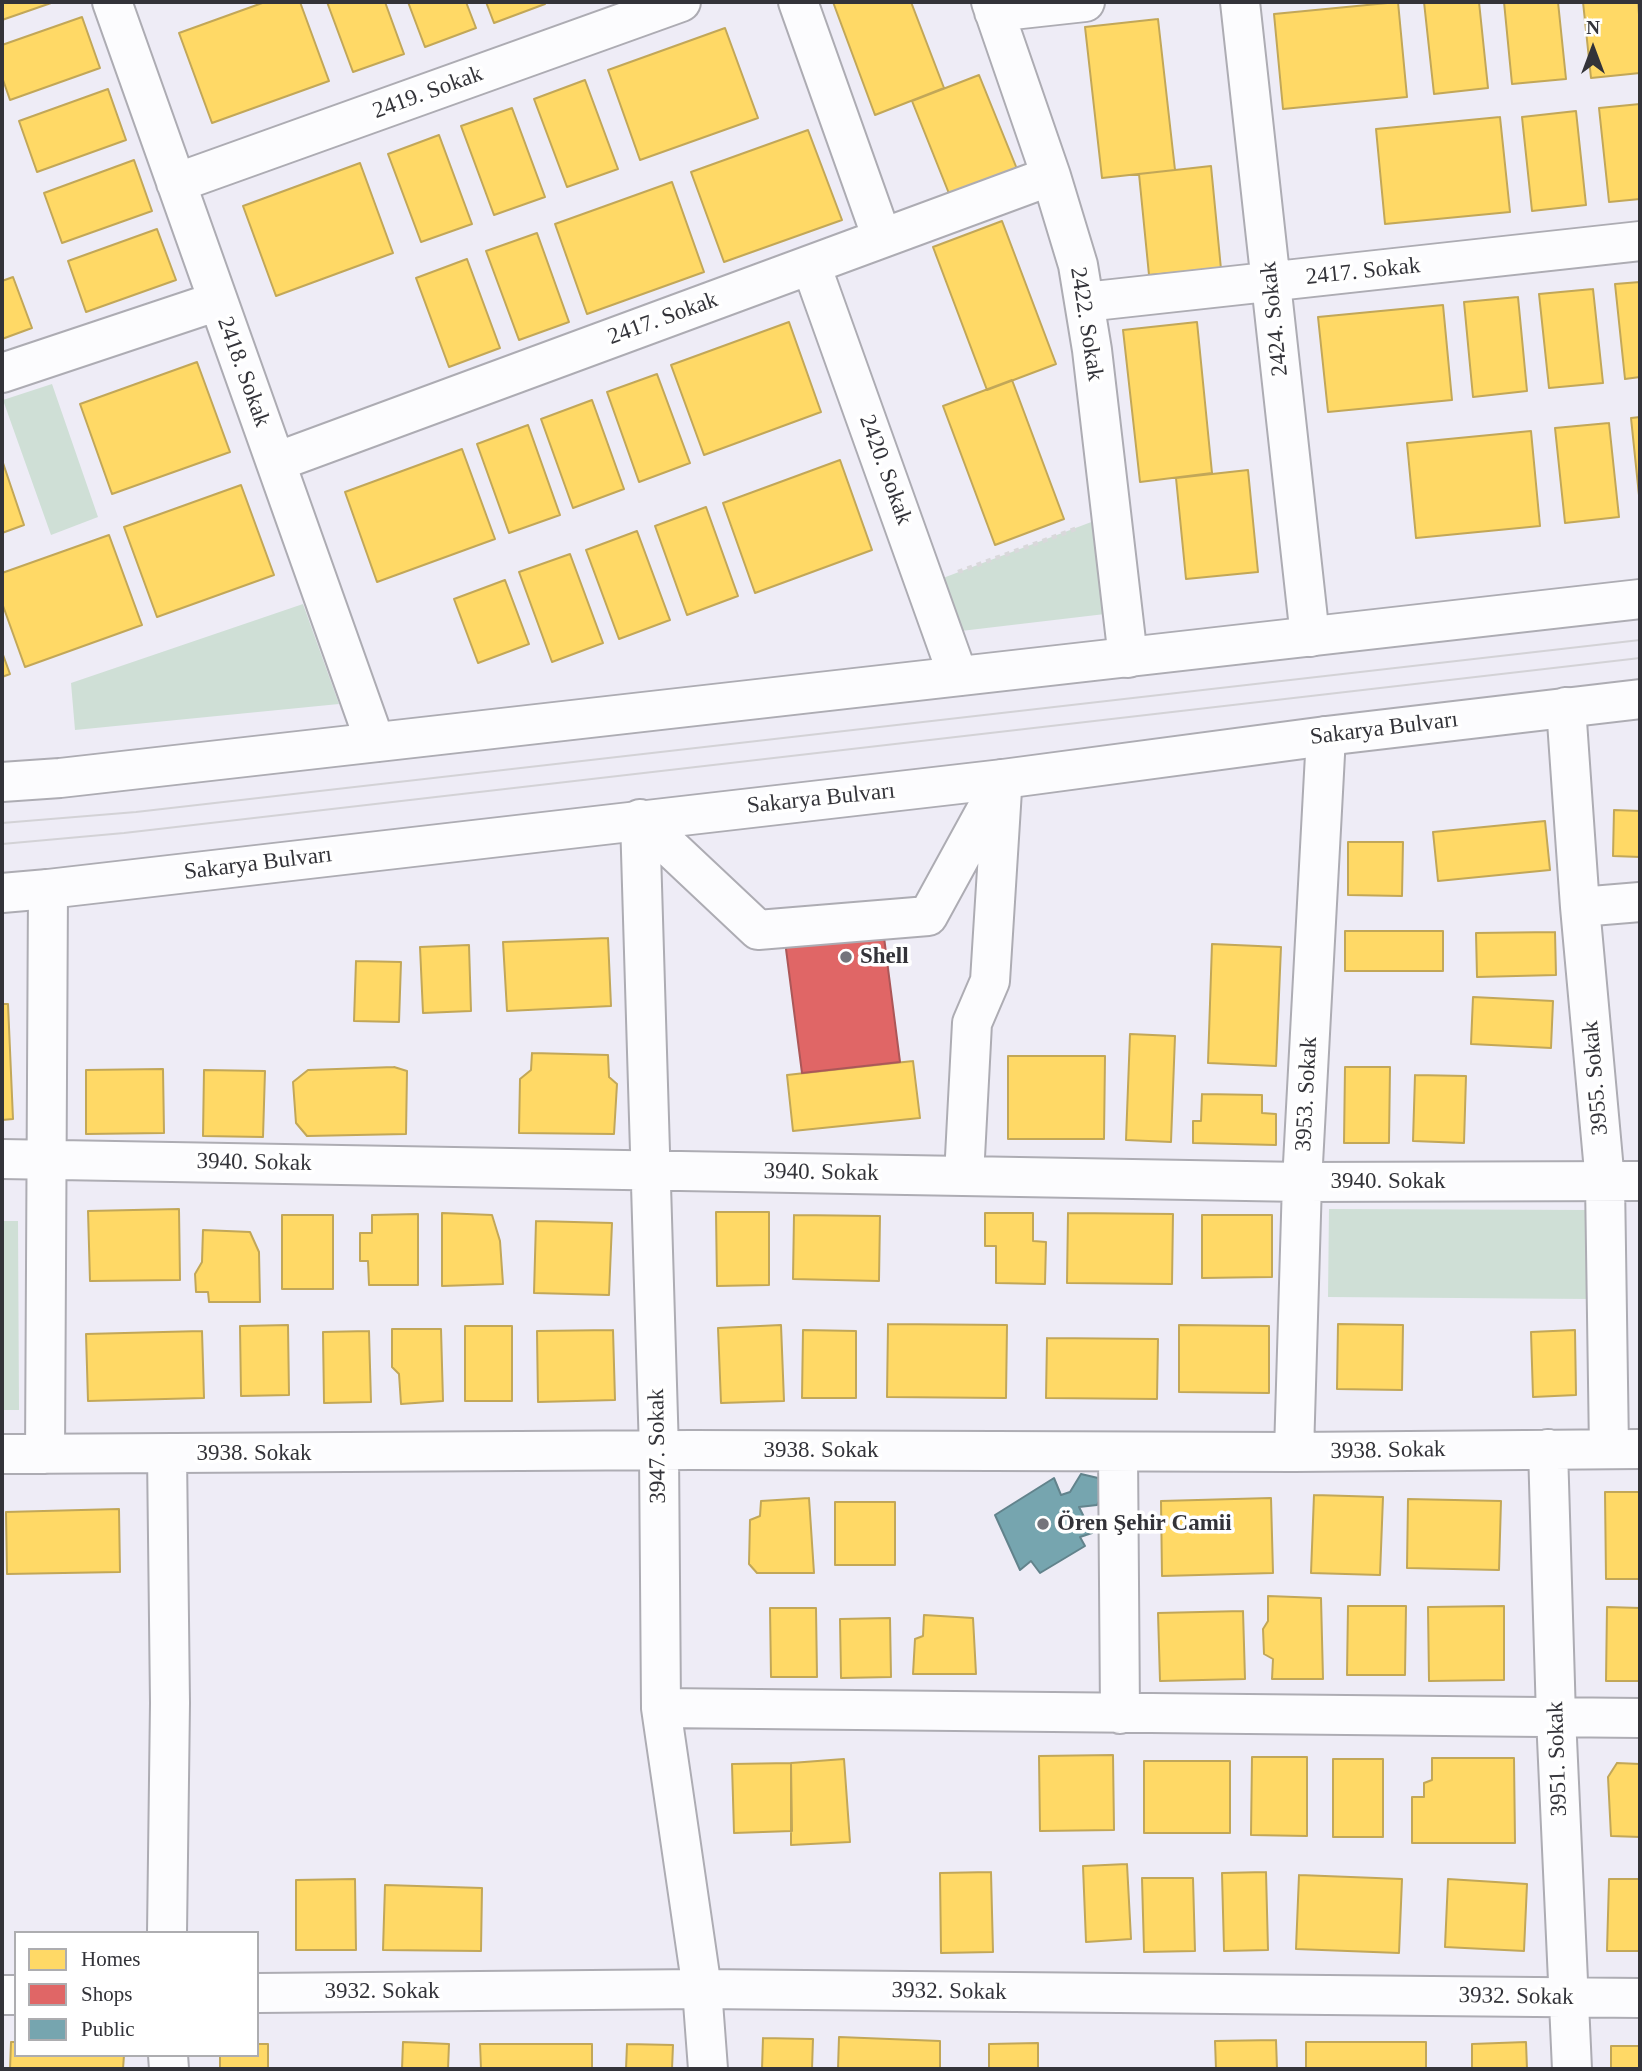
<!DOCTYPE html>
<meta charset="utf-8">
<style>
body{margin:0}
#map{position:relative;width:1642px;height:2071px;overflow:hidden;background:#eeecf6;font-family:Georgia,serif}
canvas{display:block}
.frame{position:absolute;inset:0;border:4px solid #333339;pointer-events:none}
.legend{position:absolute;left:14px;top:1931px;width:245px;height:126px;box-sizing:border-box;background:#fff;border:2px solid #adadb0;margin:0;padding:9px 12px;list-style:none;font-size:21px;color:#333339}
.legend li{display:flex;align-items:center;gap:14px;height:35px}
.legend b{width:35px;border:2px solid #adadb0}
.north{position:absolute;left:1558px;top:14px;width:70px;height:70px;-webkit-text-stroke:5px #fff;paint-order:stroke;rotate:0deg;font-size:19px;font-weight:700;line-height:28px;text-align:center;color:#333339}
.north::after{content:'';display:block;margin:auto;width:24px;height:32px;background:#333339;clip-path:polygon(50% 0,100% 100%,50% 72%,0 100%)}
</style>
<div id="map">
<canvas width="1642" height="2071"></canvas>
<div class="frame"></div>
<ul class="legend">
<li><b style="height:19px;background:#ffd966"></b>Homes</li>
<li><b style="height:19px;background:#e06666"></b>Shops</li>
<li><b style="height:19px;background:#76a5af"></b>Public</li>
</ul>
<div class="north">N</div>
</div>
<script>
const ctx = document.querySelector('canvas').getContext('2d');
ctx.lineJoin = 'round';
function fillPath(path, color) { ctx.fillStyle = color; ctx.fill(path, 'evenodd'); }
const shape = rows => new Path2D(rows.map(r => 'M' + r).join(''));
function stroke(path, color, width, dash) { ctx.strokeStyle = color; ctx.lineWidth = width; ctx.lineCap = dash ? 'butt' : 'round'; ctx.setLineDash(dash || []); ctx.stroke(path); }
function write(font, color, halo, rows, align = 'center') {
  ctx.font = font + ' Georgia,serif'; ctx.lineWidth = 7; ctx.setLineDash([]); ctx.textBaseline = 'middle'; ctx.strokeStyle = halo; ctx.fillStyle = color; for (const [text, x, y, turn = 0] of rows) {
    ctx.save(); ctx.translate(x, y); ctx.rotate((+turn || 0) * Math.PI / 180); ctx.textAlign = isNaN(turn) ? turn : align; if (halo) ctx.strokeText(text, 0, 0); ctx.fillText(text, 0, 0); ctx.restore();
  }
}
fillPath(shape([
 [52,384,98,517,51,535,3,400],
 [1094,521,1105,614,961,631,943,578],
 [303,604,339,704,75,730,71,683],
 [1329,1209,1590,1210,1589,1299,1328,1297],
 [2,1221,18,1221,19,1410,2,1410]
]), '#cfdfd6');
const homes = shape([
 [2,2,54,2,2,20,2,2],
 [265,2,300,2,329,81,212,123,179,33,265,2],
 [327,2,385,2,404,54,353,72,327,2],
 [408,2,466,2,476,28,425,47,408,2],
 [486,2,544,2,545,4,494,23,486,2],
 [833,2,911,2,944,88,875,115,833,2],
 [1398,2,1407,97,1283,109,1274,14,1398,2],
 [1424,2,1479,2,1488,88,1434,94,1424,2],
 [1504,2,1558,2,1566,79,1512,84,1504,2],
 [1583,2,1638,2,1640,27,1640,73,1591,78,1583,2],
 [82,17,100,68,10,100,2,77,2,45,82,17],
 [1158,19,1175,170,1102,178,1085,27,1158,19],
 [725,28,758,118,640,160,608,70,725,28],
 [979,75,1017,169,950,196,912,101,979,75],
 [585,80,618,169,567,187,534,99,585,80],
 [108,89,126,140,37,172,19,121,108,89],
 [1640,104,1640,199,1609,202,1599,108,1640,104],
 [512,108,545,197,494,215,461,126,512,108],
 [1576,111,1586,205,1532,211,1522,117,1576,111],
 [1500,117,1510,212,1385,224,1376,129,1500,117],
 [808,130,842,220,724,262,691,172,808,130],
 [439,135,472,224,421,242,388,154,439,135],
 [134,160,152,211,62,243,44,193,134,160],
 [360,163,393,253,276,296,243,206,360,163],
 [1211,166,1221,269,1149,275,1139,174,1211,166],
 [672,182,704,272,587,314,555,224,672,182],
 [1002,221,1056,364,987,390,933,247,1002,221],
 [157,229,176,280,86,312,68,261,157,229],
 [537,233,569,322,519,340,486,251,537,233],
 [467,259,500,348,449,367,416,278,467,259],
 [13,277,32,328,2,339,2,281,13,277],
 [1640,282,1640,377,1625,379,1615,284,1640,282],
 [1593,289,1603,383,1549,388,1539,294,1593,289],
 [1518,297,1527,391,1473,397,1464,302,1518,297],
 [1443,305,1452,400,1328,412,1318,317,1443,305],
 [789,322,821,412,704,455,671,365,789,322],
 [1197,322,1212,473,1140,482,1123,330,1197,322],
 [197,362,230,452,112,494,80,404,197,362],
 [657,374,690,463,639,482,607,392,657,374],
 [1012,380,1064,519,995,545,943,406,1012,380],
 [592,400,624,489,573,508,541,419,592,400],
 [1640,417,1640,505,1631,418,1640,417],
 [1609,423,1619,517,1565,523,1555,428,1609,423],
 [528,425,560,515,509,533,477,444,528,425],
 [1531,431,1540,526,1416,538,1407,443,1531,431],
 [462,449,495,539,377,582,345,492,462,449],
 [2,460,24,525,2,533,2,460],
 [840,460,872,550,755,593,723,503,840,460],
 [1248,470,1258,572,1186,579,1176,478,1248,470],
 [241,485,274,575,157,617,124,527,241,485],
 [706,507,738,596,687,615,655,526,706,507],
 [637,531,670,620,619,639,586,550,637,531],
 [109,535,142,625,25,667,2,603,2,573,109,535],
 [570,554,603,643,552,662,519,572,570,554],
 [505,580,529,644,478,663,454,599,505,580],
 [2,652,10,674,2,677,2,652],
 [1614,810,1640,811,1640,857,1613,856,1614,810],
 [1545,821,1550,870,1438,881,1433,832,1545,821],
 [1348,842,1403,842,1402,896,1348,895,1348,842],
 [1345,931,1443,931,1443,971,1345,971,1345,931],
 [1555,932,1556,975,1477,977,1476,933,1555,932],
 [608,938,611,1006,507,1011,503,942,608,938],
 [1212,944,1281,947,1276,1066,1208,1063,1212,944],
 [469,945,471,1011,423,1013,420,947,469,945],
 [356,961,401,962,399,1022,354,1021,356,961],
 [1473,997,1553,1001,1551,1048,1471,1044,1473,997],
 [2,1004,8,1004,13,1119,2,1120,2,1004],
 [1130,1034,1175,1036,1171,1142,1126,1140,1130,1034],
 [532,1053,608,1055,609,1077,617,1084,614,1134,519,1133,520,1079,531,1070,532,1053],
 [1008,1056,1105,1056,1104,1139,1008,1139,1008,1056],
 [913,1061,920,1118,793,1131,787,1075,913,1061],
 [394,1067,407,1071,406,1134,307,1136,296,1123,293,1082,308,1070,394,1067],
 [1345,1067,1390,1067,1389,1143,1344,1143,1345,1067],
 [163,1069,164,1133,86,1134,86,1070,163,1069],
 [204,1070,265,1071,263,1137,203,1136,204,1070],
 [1415,1075,1466,1076,1464,1143,1413,1141,1415,1075],
 [1202,1094,1262,1095,1262,1113,1276,1114,1276,1145,1193,1143,1193,1121,1201,1121,1202,1094],
 [179,1209,180,1280,90,1281,88,1211,179,1209],
 [716,1212,769,1212,769,1285,717,1286,716,1212],
 [442,1213,492,1215,500,1241,503,1284,442,1286,442,1213],
 [985,1213,1033,1213,1033,1241,1046,1242,1045,1284,996,1283,996,1246,985,1246,985,1213],
 [1068,1213,1173,1214,1172,1284,1067,1283,1068,1213],
 [418,1214,418,1285,369,1285,368,1261,360,1261,360,1233,372,1233,372,1215,418,1214],
 [282,1215,333,1215,333,1289,282,1289,282,1215],
 [794,1215,880,1216,879,1281,793,1279,794,1215],
 [1202,1215,1272,1215,1272,1277,1202,1278,1202,1215],
 [536,1221,612,1223,609,1295,534,1293,536,1221],
 [203,1230,250,1232,259,1252,260,1302,209,1302,208,1292,196,1292,195,1274,202,1262,203,1230],
 [888,1324,1007,1325,1006,1398,887,1397,888,1324],
 [1338,1324,1403,1325,1402,1390,1337,1389,1338,1324],
 [288,1325,289,1395,241,1396,240,1326,288,1325],
 [781,1325,784,1401,721,1403,718,1328,781,1325],
 [1179,1325,1269,1326,1269,1393,1179,1392,1179,1325],
 [465,1326,512,1326,512,1401,465,1401,465,1326],
 [392,1329,441,1329,443,1401,401,1404,399,1374,392,1367,392,1329],
 [613,1330,615,1400,538,1402,537,1331,613,1330],
 [803,1330,856,1331,856,1398,802,1398,803,1330],
 [1575,1330,1576,1395,1533,1397,1531,1332,1575,1330],
 [202,1331,204,1398,88,1401,86,1334,202,1331],
 [369,1331,371,1402,324,1403,323,1332,369,1331],
 [1047,1338,1158,1339,1157,1399,1046,1398,1047,1338],
 [1605,1492,1640,1492,1640,1579,1606,1579,1605,1492],
 [1314,1495,1383,1497,1380,1575,1311,1573,1314,1495],
 [809,1498,814,1573,757,1573,749,1564,750,1520,760,1516,761,1501,809,1498],
 [1271,1498,1273,1573,1162,1576,1161,1501,1271,1498],
 [1408,1499,1501,1501,1499,1570,1407,1568,1408,1499],
 [835,1502,895,1502,895,1565,835,1565,835,1502],
 [119,1509,120,1572,7,1574,6,1512,119,1509],
 [1268,1596,1321,1598,1323,1679,1272,1679,1273,1659,1264,1654,1263,1629,1268,1621,1268,1596],
 [1348,1606,1406,1606,1405,1675,1347,1675,1348,1606],
 [1504,1606,1504,1680,1429,1681,1428,1607,1504,1606],
 [1607,1607,1640,1608,1640,1681,1606,1681,1607,1607],
 [770,1608,816,1608,817,1677,771,1677,770,1608],
 [1243,1611,1245,1679,1160,1681,1158,1613,1243,1611],
 [924,1615,973,1618,976,1674,913,1674,915,1639,923,1636,924,1615],
 [890,1618,891,1677,841,1678,840,1619,890,1618],
 [1113,1755,1114,1830,1040,1831,1039,1756,1113,1755],
 [1252,1757,1307,1757,1307,1836,1251,1835,1252,1757],
 [1432,1758,1514,1758,1515,1843,1412,1843,1412,1797,1424,1797,1424,1783,1432,1780,1432,1758],
 [844,1759,850,1842,791,1845,791,1763,844,1759],
 [1333,1759,1383,1759,1383,1837,1333,1837,1333,1759],
 [1144,1761,1230,1761,1230,1833,1144,1833,1144,1761],
 [791,1763,792,1831,734,1833,732,1764,791,1763],
 [1617,1763,1640,1764,1640,1837,1611,1836,1608,1777,1617,1763],
 [1127,1864,1131,1939,1086,1942,1083,1866,1127,1864],
 [991,1872,993,1952,941,1953,940,1873,991,1872],
 [1266,1872,1268,1950,1224,1951,1222,1873,1266,1872],
 [1299,1875,1402,1879,1399,1953,1296,1949,1299,1875],
 [1142,1878,1193,1878,1195,1951,1144,1952,1142,1878],
 [355,1879,356,1950,296,1950,296,1880,355,1879],
 [1448,1879,1527,1884,1524,1951,1445,1947,1448,1879],
 [1609,1879,1640,1879,1640,1951,1607,1951,1609,1879],
 [385,1885,482,1888,481,1951,383,1950,385,1885],
 [839,2037,940,2041,940,2069,838,2069,839,2037],
 [763,2038,813,2039,812,2069,762,2069,763,2038],
 [1276,2040,1277,2069,1216,2069,1215,2041,1276,2040],
 [11,2042,16,2042,16,2055,124,2055,123,2069,10,2069,11,2042],
 [403,2042,449,2044,448,2069,402,2069,403,2042],
 [1306,2042,1426,2042,1426,2069,1306,2069,1306,2042],
 [1526,2042,1527,2069,1472,2069,1472,2044,1526,2042],
 [1038,2043,1038,2069,989,2069,989,2044,1038,2043],
 [257,2044,268,2044,268,2069,220,2069,220,2055,257,2055,257,2044],
 [480,2044,592,2044,592,2069,481,2069,480,2044],
 [627,2044,673,2045,672,2069,626,2069,627,2044],
 [1611,2046,1640,2046,1640,2069,1611,2069,1611,2046]
]);
fillPath(homes, '#ffd966');
stroke(homes, '#c2a758', 2);
const shops = shape([
 [880,906,900,1062,802,1073,782,918,880,906]
]);
fillPath(shops, '#e06666');
stroke(shops, '#ac5758', 2);
const public = shape([
 [1081,1474,1098,1478,1104,1492,1097,1505,1079,1507,1092,1533,1080,1537,1085,1546,1040,1573,1031,1561,1020,1570,995,1515,1054,1478,1061,1495,1070,1492,1081,1474]
]);
fillPath(public, '#76a5af');
stroke(public, '#62838c', 2);
const minor = shape([
 [112,2,375,742],
 [798,2,882,238],
 [991,2,1051,176,1078,265,1092,350,1128,658],
 [1240,2,1310,637],
 [994,12,1085,2],
 [176,183,681,2],
 [811,265,958,676],
 [1085,302,1640,241],
 [2,373,218,301],
 [276,462,1051,176],
 [1566,707,1580,907,1605,1182,1609,1449],
 [640,819,659,1451,661,1708,702,1989,708,2069],
 [640,819,758,930,928,916,1003,779],
 [1580,907,1640,902],
 [2,1159,1302,1182,1640,1181],
 [964,1176,972,1023,990,981,1002,790],
 [1548,1449,1556,1717,1572,2069],
 [1118,1452,1120,1714],
 [1294,1452,1302,1182,1326,736],
 [2,1454,692,1450,1294,1452,1640,1449],
 [45,1454,48,889],
 [167,1454,170,1703,167,1933],
 [661,1708,1640,1718],
 [257,1993,702,1989,1640,1998],
 [2,1995,16,1995],
 [168,2055,169,2069]
]);
const major = shape([
 [2,782,60,778,1640,599],
 [2,893,48,889,1003,779,1326,736,1640,699]
]);
stroke(minor, '#adacb3', 42);
stroke(major, '#adacb3', 42);
stroke(shape([
 [958,572,1078,528]
]), '#d9d8db', 4.5, [5, 5]);
stroke(minor, '#fcfcfe', 38);
stroke(major, '#fcfcfe', 38);
stroke(shape([
 [2,823,136,812,1640,640],
 [2,844,124,833,1640,658]
]), '#d3d2d6', 2);
for (const [x, y, r, color] of [
 [846,957,7,"#74747b"],
 [1043,1524,7,"#74747b"]
]) { const dot = new Path2D(); dot.arc(x, y, r, 0, 2 * Math.PI); ctx.fillStyle = color; ctx.fill(dot); stroke(dot, '#fff', 2.5); }
write('23px', '#333339', '#fff', [
 ["2419. Sokak",428,93,-20],
 ["2417. Sokak",1363,272,-6],
 ["2417. Sokak",663,319,-20],
 ["2424. Sokak",1275,319,-96],
 ["2422. Sokak",1086,324,81],
 ["2418. Sokak",243,372,70],
 ["2420. Sokak",885,470,70],
 ["Sakarya Bulvarı",1384,729,-7],
 ["Sakarya Bulvarı",821,799,-6],
 ["Sakarya Bulvarı",258,864,-7],
 ["3955. Sokak",1596,1078,-95],
 ["3953. Sokak",1307,1094,-87],
 ["3940. Sokak",254,1163,1],
 ["3940. Sokak",821,1173,1],
 ["3940. Sokak",1388,1182],
 ["3947. Sokak",658,1446,-91],
 ["3938. Sokak",821,1451],
 ["3938. Sokak",1388,1451,-1],
 ["3938. Sokak",254,1454],
 ["3951. Sokak",1558,1759,-92],
 ["3932. Sokak",382,1992],
 ["3932. Sokak",949,1992,1],
 ["3932. Sokak",1516,1997,1]
]);
write('bold 23px', '#333339', '#fff', [
 ["Shell",860,957],
 ["Ören Şehir Camii",1057,1524]
], 'left');
</script>
